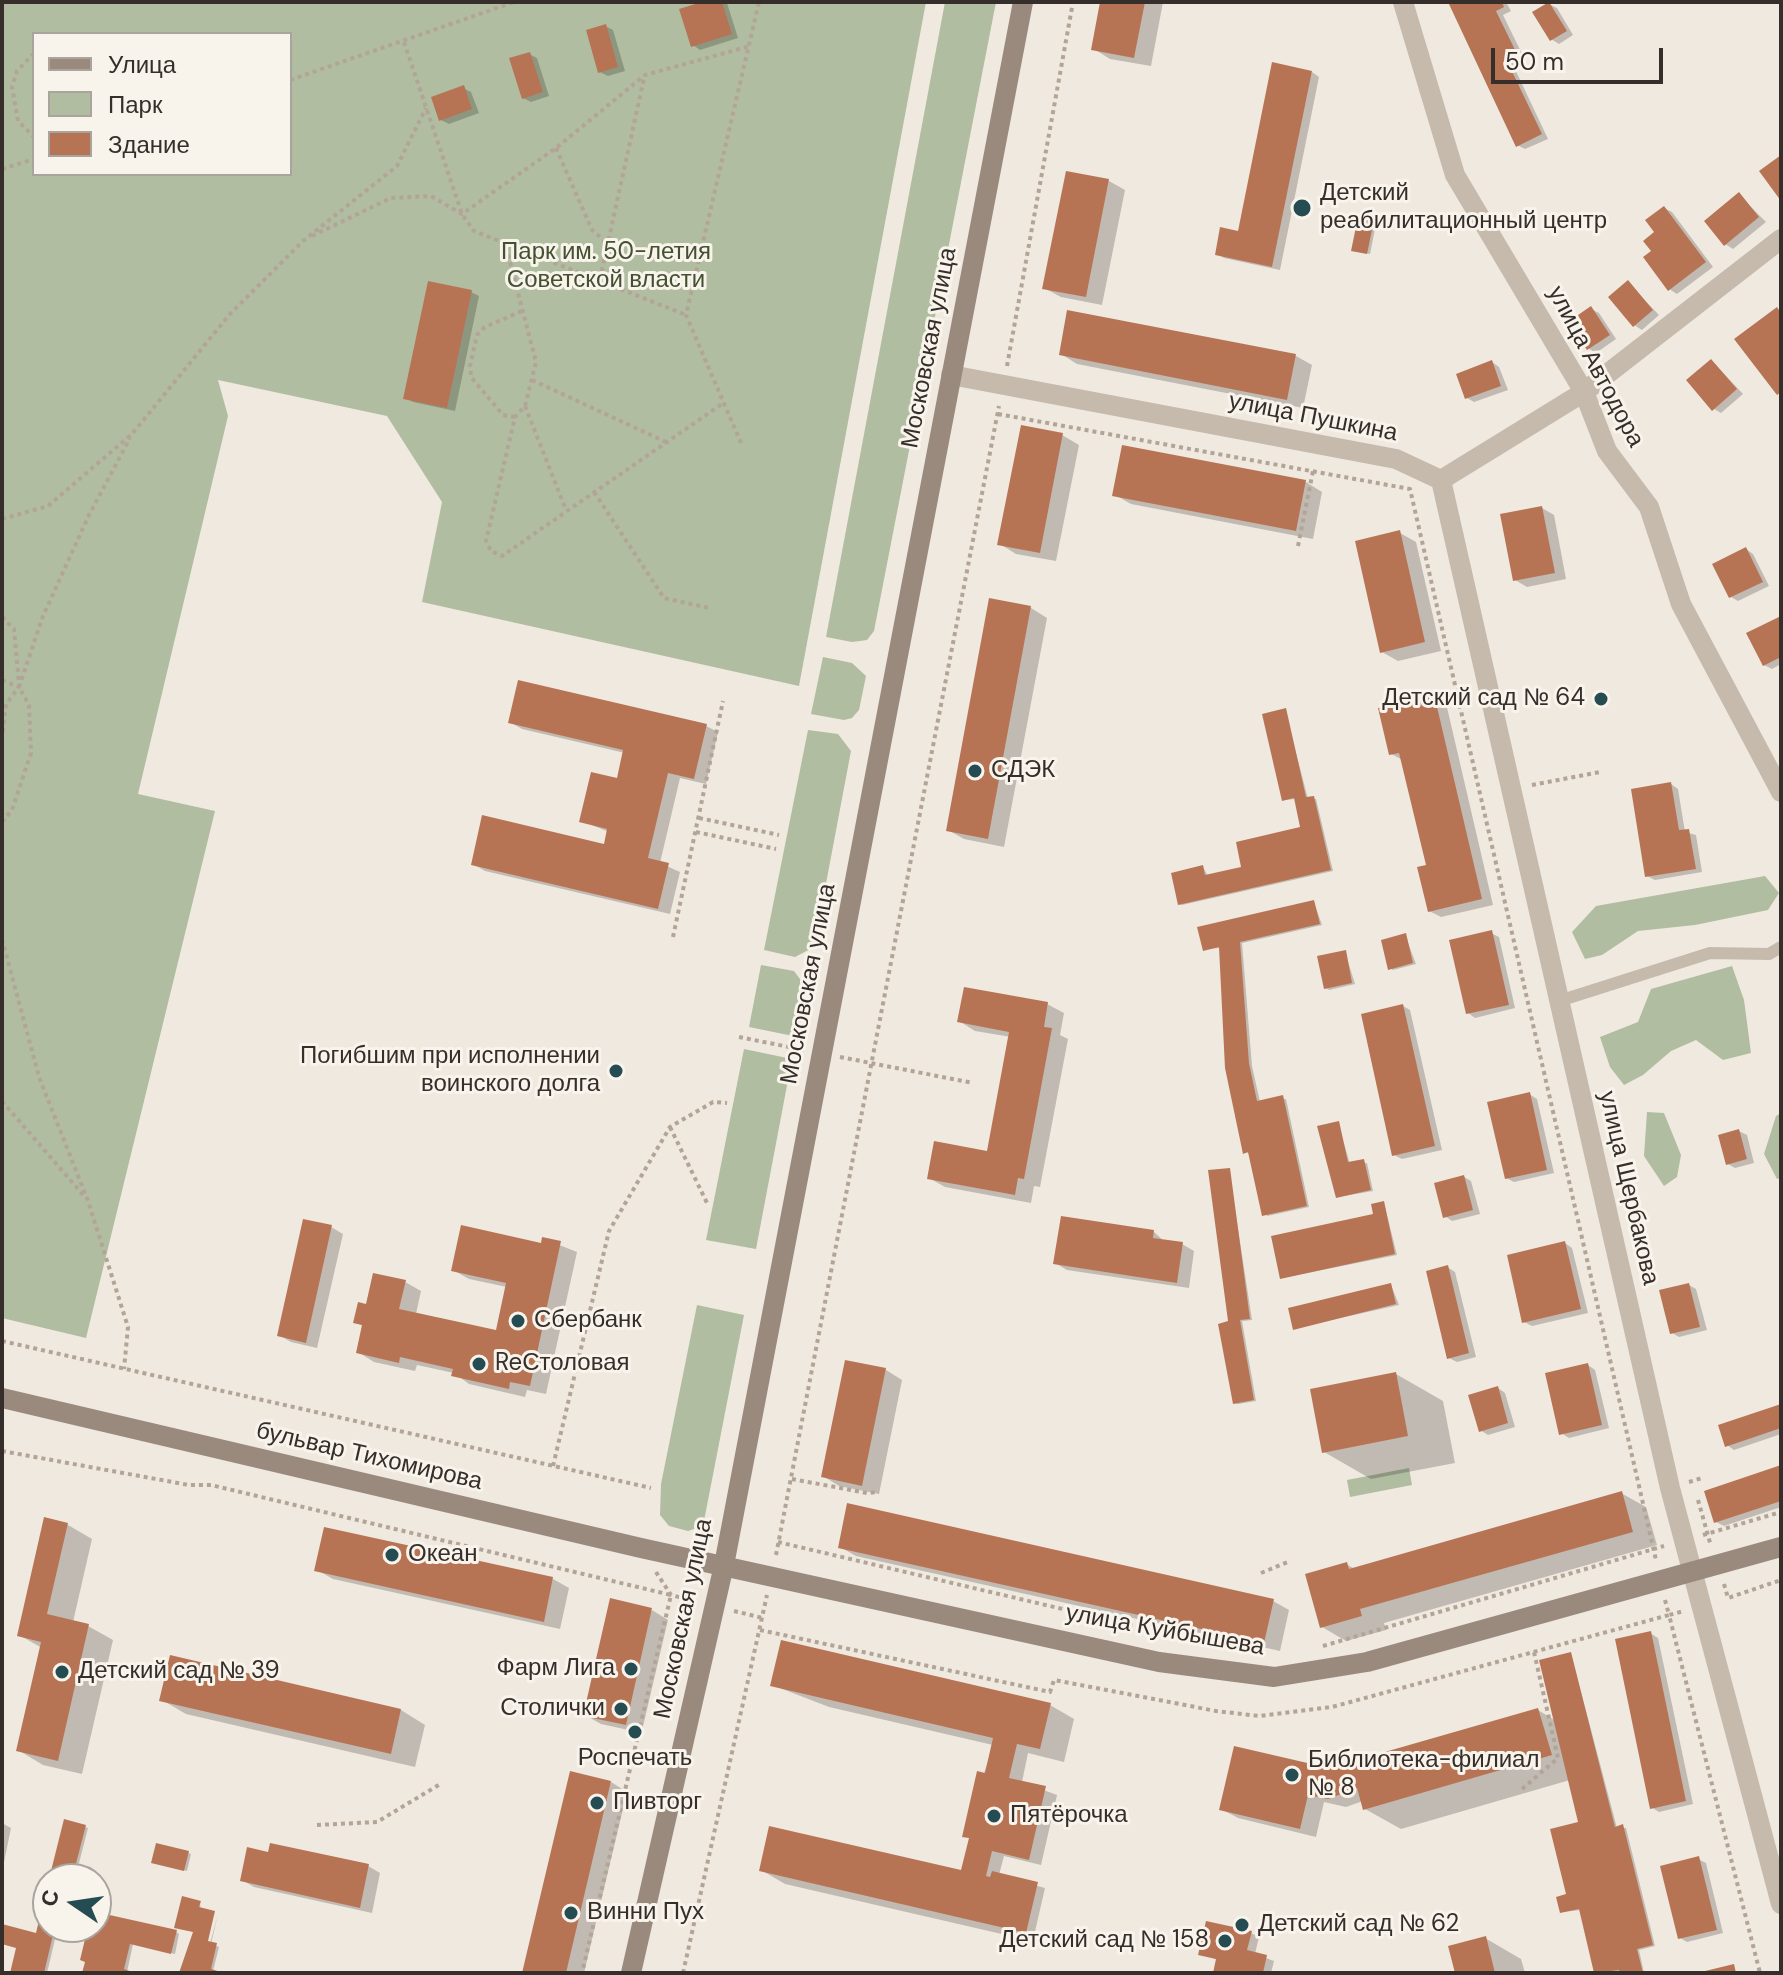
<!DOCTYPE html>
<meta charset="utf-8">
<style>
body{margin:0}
#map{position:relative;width:1783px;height:1975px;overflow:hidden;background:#f0e9df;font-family:"DM Sans",sans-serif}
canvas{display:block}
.frame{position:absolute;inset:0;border:4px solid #352e2a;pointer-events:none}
.legend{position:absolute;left:32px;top:32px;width:260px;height:144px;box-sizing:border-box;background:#f8f3eb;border:2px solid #aaa49e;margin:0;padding:10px 14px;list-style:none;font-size:24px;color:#352e2a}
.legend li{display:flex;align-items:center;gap:16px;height:40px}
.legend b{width:40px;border:2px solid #aaa49e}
.north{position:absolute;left:32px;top:1863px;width:80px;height:80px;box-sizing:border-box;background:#f8f3eb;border:2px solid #aaa49e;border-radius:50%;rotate:283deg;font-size:22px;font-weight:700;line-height:32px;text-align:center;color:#352e2a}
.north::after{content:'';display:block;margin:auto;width:28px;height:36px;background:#254c52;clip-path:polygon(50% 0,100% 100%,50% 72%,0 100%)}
.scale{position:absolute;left:1491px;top:48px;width:172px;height:36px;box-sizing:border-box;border:4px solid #352e2a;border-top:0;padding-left:10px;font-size:24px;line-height:28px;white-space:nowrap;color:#352e2a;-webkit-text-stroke:6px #f8f3eb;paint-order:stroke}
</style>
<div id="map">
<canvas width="1783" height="1975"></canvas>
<div class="frame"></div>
<ul class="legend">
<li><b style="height:10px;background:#9a8a7e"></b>Улица</li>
<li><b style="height:22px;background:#b1bda0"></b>Парк</li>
<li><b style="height:22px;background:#b77455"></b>Здание</li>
</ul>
<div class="north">С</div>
<div class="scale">50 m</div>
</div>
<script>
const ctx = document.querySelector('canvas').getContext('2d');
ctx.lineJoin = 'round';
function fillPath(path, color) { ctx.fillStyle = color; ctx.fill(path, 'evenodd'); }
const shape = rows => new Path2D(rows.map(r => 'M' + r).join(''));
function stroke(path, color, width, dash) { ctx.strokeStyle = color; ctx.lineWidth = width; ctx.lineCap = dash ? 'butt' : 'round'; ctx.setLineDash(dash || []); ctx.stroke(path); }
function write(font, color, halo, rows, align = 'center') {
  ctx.font = font + ' "DM Sans",sans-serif'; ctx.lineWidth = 6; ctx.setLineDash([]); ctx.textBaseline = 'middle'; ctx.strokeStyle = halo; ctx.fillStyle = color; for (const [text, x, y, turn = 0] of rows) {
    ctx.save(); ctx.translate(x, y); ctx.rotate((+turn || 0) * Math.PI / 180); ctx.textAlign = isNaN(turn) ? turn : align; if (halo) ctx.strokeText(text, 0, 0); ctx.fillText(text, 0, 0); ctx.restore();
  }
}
fillPath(shape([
 [2,2,926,2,799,686,422,602,442,502,387,416,218,380,228,416,138,794,215,811,86,1338,2,1318],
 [34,34,290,34,290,174,34,174],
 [945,2,996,2,874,631,867,640,852,642,826,637],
 [823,657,852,663,866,676,859,710,852,718,844,720,811,714],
 [808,730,838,734,851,751,814,947,795,957,764,950],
 [1765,876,1779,893,1768,910,1695,925,1638,931,1602,955,1585,959,1572,932,1596,906],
 [761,965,794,971,806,987,798,1037,749,1027],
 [1732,966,1744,1000,1751,1053,1723,1060,1696,1040,1671,1051,1643,1075,1624,1085,1610,1067,1600,1037,1638,1022,1651,989],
 [744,1049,792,1059,756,1249,706,1240],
 [1647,1112,1664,1113,1681,1155,1677,1177,1664,1186,1644,1156],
 [1781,1113,1781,1178,1777,1179,1764,1154,1776,1116],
 [697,1305,744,1315,704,1521,700,1527,688,1531,669,1526,660,1515,661,1484],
 [1409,1468,1412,1485,1350,1497,1347,1480]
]), '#b1bda0');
fillPath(shape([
 [708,2,727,3,738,38,700,50,693,45],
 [1102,2,1163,2,1151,66,1110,59,1094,49],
 [1450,2,1506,2,1511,11,1503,15,1526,62,1514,67,1548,139,1525,149,1517,145],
 [1549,4,1557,8,1573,35,1559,44,1551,39],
 [605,26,613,30,625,71,608,76,600,72],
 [529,54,537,58,549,96,531,102,523,98],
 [1312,72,1319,77,1280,270,1224,258,1217,254,1240,233],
 [463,88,471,92,479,113,449,124,441,120],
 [1068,173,1109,181,1125,190,1102,305,1061,297,1044,288],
 [1739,195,1766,222,1733,249,1725,244],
 [1664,208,1672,212,1713,267,1677,294,1669,289,1653,251],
 [1373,222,1376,224,1370,254,1357,251],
 [1628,283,1659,315,1642,330,1634,325],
 [471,292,479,296,455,411,413,402,406,398],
 [1591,309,1599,313,1616,339,1596,353,1588,348],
 [1061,354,1296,356,1312,365,1303,408,1077,364],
 [1712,361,1743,394,1721,413,1714,409],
 [1492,362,1499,367,1508,390,1474,402,1467,398],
 [1062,435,1079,445,1056,561,1016,554,1000,544],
 [1306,482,1322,492,1313,539,1131,504,1115,495],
 [1542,508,1554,515,1566,579,1527,587,1515,580],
 [1400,533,1416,542,1441,651,1398,661,1382,652],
 [1746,549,1753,554,1769,586,1738,601,1731,597],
 [991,601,1031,608,1047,618,1004,847,964,839,948,830],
 [1781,618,1781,664,1772,669,1764,665],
 [1434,696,1446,703,1493,905,1441,917,1429,911,1428,866,1403,760,1391,754],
 [1285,710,1308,799,1316,799,1333,871,1182,905,1179,904,1203,867,1208,876,1244,868,1302,828,1296,799,1284,800],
 [510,722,706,726,718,732,706,784,680,778,660,863,680,872,670,914,485,871,473,864,605,846,609,832,582,821,619,780,625,753,522,729],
 [1671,784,1678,789,1685,832,1696,835,1702,872,1655,880,1647,876],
 [1314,902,1322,925,1242,943,1252,1066,1260,1102,1286,1099,1309,1207,1267,1216,1251,1154,1245,1152,1221,948,1204,949],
 [1491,933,1499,937,1515,1008,1475,1018,1468,1013],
 [1405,935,1416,964,1393,970,1390,968],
 [1345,952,1355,984,1329,990,1326,988],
 [1047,1004,1064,1013,1060,1035,1068,1039,1040,1187,1034,1186,1031,1203,945,1187,929,1178,989,1153,1011,1037,975,1031,959,1021],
 [1403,1006,1410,1010,1442,1150,1402,1159,1394,1155],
 [1529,1094,1537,1099,1554,1173,1514,1182,1506,1178],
 [1338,1123,1350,1164,1367,1163,1373,1191,1338,1197],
 [1739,1131,1747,1135,1754,1163,1735,1168,1728,1164],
 [1229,1170,1252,1320,1242,1321,1256,1401,1238,1404,1234,1403,1230,1323],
 [1464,1177,1471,1181,1480,1214,1452,1221,1445,1216],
 [1384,1203,1397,1255,1282,1278,1376,1216],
 [331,1227,343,1234,317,1348,291,1342,279,1335],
 [1154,1232,1165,1242,1182,1244,1194,1251,1189,1288,1067,1270,1055,1263],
 [544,1239,577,1252,546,1394,527,1390,525,1397,469,1384,454,1373,417,1365,415,1371,374,1362,358,1352,363,1326,355,1322,368,1306,405,1282,421,1291,416,1314,497,1332,507,1287,469,1279,453,1270,542,1245],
 [1565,1243,1572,1248,1588,1313,1532,1326,1524,1322],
 [1447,1267,1455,1272,1476,1357,1457,1362,1449,1358],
 [1391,1285,1399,1305,1295,1328],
 [1689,1285,1696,1289,1707,1330,1679,1337,1672,1333],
 [846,1362,886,1370,902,1380,879,1494,839,1486,823,1476],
 [1588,1365,1595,1370,1609,1428,1569,1438,1561,1433],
 [1396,1374,1443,1401,1455,1463,1371,1479,1324,1452],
 [1498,1388,1505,1393,1515,1427,1488,1435,1480,1430],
 [1781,1406,1781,1434,1734,1450,1727,1445],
 [1781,1467,1781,1507,1724,1526,1716,1522],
 [1621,1493,1646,1507,1657,1545,1384,1623,1386,1630,1346,1641,1322,1627,1346,1564,1355,1569],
 [46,1520,68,1525,92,1539,73,1622,88,1626,113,1640,82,1774,43,1765,18,1750,42,1648,19,1635],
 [326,1529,553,1579,569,1588,560,1629,333,1579,317,1570],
 [840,1547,1273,1601,1289,1610,1280,1651,856,1556],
 [652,1610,668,1620,640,1739,635,1738,633,1731,601,1724,585,1715],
 [1650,1633,1658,1638,1693,1804,1659,1812,1651,1807],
 [1571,1654,1617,1828,1626,1828,1655,1946,1639,1950,1644,1973,1597,1973,1581,1910,1562,1912,1569,1895,1581,1823,1570,1780,1401,1829,1365,1809,1363,1801,1346,1807,1324,1802,1316,1837,1238,1818,1221,1809,1329,1770,1538,1710,1556,1721],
 [772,1685,1050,1705,1074,1719,1064,1762,1028,1753,1022,1782,1057,1795,1041,1865,1004,1856,999,1875,1045,1888,1034,1936,1020,1933,1019,1938,785,1884,761,1870,963,1873,971,1839,964,1836,993,1745,829,1707],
 [162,1700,401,1710,425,1725,415,1767,186,1714],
 [611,1782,627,1792,584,1973,524,1973],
 [2,1823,11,1828,3,1867,2,1867],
 [85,1827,88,1828,75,1879,51,1879],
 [188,1853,191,1854,187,1871,156,1863],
 [1698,1859,1706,1863,1723,1933,1687,1942,1680,1938],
 [368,1866,380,1873,372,1913,254,1887,242,1880],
 [48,1891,48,1927,63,1927,60,1936,56,1935,47,1973,12,1973,18,1948,2,1944,2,1926,37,1935],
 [200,1903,204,1950,208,1951,218,1914,211,1944,219,1947,213,1971,220,1973,183,1973,195,1932,180,1929],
 [96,1914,176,1932,179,1934,175,1954,133,1944,127,1972,131,1973,85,1973,90,1927,96,1927],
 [1251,1933,1259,1937,1255,1954,1274,1961,1271,1973,1215,1973,1218,1960,1200,1954],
 [1485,1938,1521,1959,1525,1973,1457,1973]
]), '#0003');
fillPath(shape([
 [702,2,722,2,732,34,691,47,679,9],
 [1100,2,1145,2,1134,58,1091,50],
 [1448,2,1502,2,1504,7,1496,11,1519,58,1508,63,1542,134,1516,147],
 [1549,2,1567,31,1550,41,1532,12],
 [606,24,618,67,598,73,586,30],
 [530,52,543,92,522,99,509,58],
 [1272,62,1312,71,1272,267,1215,255,1220,227,1238,231],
 [464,85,472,109,439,121,431,97],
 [1781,155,1781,201,1759,171],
 [1066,171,1109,179,1086,297,1042,289],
 [1739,192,1759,217,1724,246,1704,221],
 [1664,206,1706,262,1668,291,1643,257,1651,251,1643,241,1654,232,1645,220],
 [1358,217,1374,220,1367,254,1351,251],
 [1628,280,1653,310,1633,327,1608,297],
 [428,281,472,290,447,408,403,399],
 [1591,306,1610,335,1587,350,1568,322],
 [1777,307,1781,313,1781,392,1777,395,1734,339],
 [1067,310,1296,354,1287,400,1059,355],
 [1711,359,1737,389,1712,411,1686,380],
 [1492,360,1501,386,1465,399,1456,374],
 [1021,425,1063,433,1040,553,997,545],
 [1122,445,1306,480,1296,531,1112,496],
 [1542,506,1555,573,1513,581,1500,514],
 [1400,530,1425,642,1380,653,1355,541],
 [1746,547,1763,582,1729,598,1712,564],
 [989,598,1031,606,988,839,946,831],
 [1781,616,1781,657,1763,666,1746,633],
 [518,680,707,724,694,779,668,773,648,858,669,863,658,909,471,865,482,815,604,844,607,829,579,822,591,772,617,778,623,750,508,723],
 [1434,694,1482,899,1428,912,1417,867,1426,865,1399,753,1389,755,1378,708],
 [1286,708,1306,797,1314,796,1331,870,1178,905,1171,873,1203,865,1205,875,1241,867,1236,842,1300,827,1294,798,1282,801,1262,714],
 [1671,782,1679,830,1689,829,1696,869,1645,877,1631,789],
 [1314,900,1320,924,1240,942,1249,1063,1257,1101,1283,1095,1307,1206,1262,1216,1248,1152,1243,1154,1225,1068,1219,947,1203,951,1197,927],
 [1492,930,1509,1005,1466,1014,1449,940],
 [1406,933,1413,963,1388,970,1381,940],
 [1346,950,1352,983,1324,989,1317,956],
 [964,987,1048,1002,1044,1027,1052,1028,1024,1179,1018,1178,1015,1195,927,1179,934,1141,987,1151,1009,1032,957,1022],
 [1403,1004,1435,1146,1392,1156,1361,1014],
 [1530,1092,1547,1170,1505,1179,1487,1102],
 [1339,1121,1348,1162,1364,1159,1371,1190,1336,1198,1317,1126],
 [1739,1129,1747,1159,1726,1165,1718,1135],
 [1230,1168,1250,1319,1240,1320,1254,1400,1233,1404,1218,1324,1228,1321,1208,1170],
 [1464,1175,1473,1210,1443,1218,1434,1183],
 [1384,1201,1395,1254,1280,1279,1271,1236,1373,1214,1371,1204],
 [1061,1216,1154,1230,1153,1238,1183,1242,1177,1283,1053,1264],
 [303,1219,332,1225,306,1343,277,1336],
 [461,1225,541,1243,542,1237,561,1241,530,1386,510,1382,509,1389,451,1376,453,1369,400,1357,399,1363,356,1353,362,1325,353,1323,358,1302,366,1304,373,1273,406,1280,399,1309,496,1330,506,1283,451,1271],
 [1565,1241,1581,1309,1522,1323,1507,1255],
 [1448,1265,1469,1353,1447,1359,1426,1271],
 [1391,1283,1396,1304,1293,1330,1288,1308],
 [1689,1283,1700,1327,1670,1334,1659,1290],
 [845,1360,886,1368,862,1486,821,1477],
 [1588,1363,1602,1425,1559,1435,1545,1373],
 [1396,1372,1408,1436,1322,1453,1310,1389],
 [1498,1386,1508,1423,1479,1432,1468,1395],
 [1781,1404,1781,1428,1725,1447,1718,1425],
 [1781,1465,1781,1501,1714,1523,1704,1491],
 [1622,1491,1633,1532,1360,1609,1362,1616,1320,1628,1305,1574,1347,1562,1349,1569],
 [847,1503,1274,1599,1264,1643,838,1548],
 [44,1517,68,1523,47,1614,89,1624,58,1761,16,1751,41,1642,17,1636],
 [324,1527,553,1577,544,1622,314,1571],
 [610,1598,652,1608,626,1725,583,1716],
 [1651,1631,1686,1801,1650,1809,1615,1639],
 [781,1640,1051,1703,1040,1749,1017,1744,1009,1778,1046,1786,1029,1860,992,1851,986,1876,990,1877,992,1871,1038,1882,1026,1933,759,1871,769,1826,961,1870,969,1838,962,1837,977,1771,985,1773,993,1738,770,1686],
 [1571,1652,1615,1827,1623,1824,1653,1945,1637,1949,1643,1973,1620,1973,1619,1970,1594,1973,1579,1909,1560,1913,1556,1897,1566,1894,1550,1829,1578,1822,1539,1660],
 [170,1655,401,1709,391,1754,159,1701],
 [1538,1708,1552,1755,1363,1810,1357,1788,1328,1799,1308,1795,1300,1829,1219,1810,1234,1746,1329,1768],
 [632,1725,639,1726,637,1739,630,1737],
 [570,1771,611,1781,566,1973,522,1973],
 [64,1819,86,1825,72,1879,49,1879],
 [156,1843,189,1851,184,1871,151,1863],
 [270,1843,369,1864,360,1908,240,1881,247,1847,268,1852],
 [1699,1856,1717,1930,1678,1939,1660,1866],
 [47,1887,48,1927,60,1927,57,1936,53,1935,44,1973,10,1973,16,1948,2,1944,2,1924,36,1933],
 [182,1896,201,1901,199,1907,215,1911,208,1941,217,1943,211,1969,224,1973,179,1973,193,1932,174,1928],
 [96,1912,177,1930,171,1954,130,1944,124,1969,135,1973,82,1973,85,1962,80,1960,88,1927,96,1927],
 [1206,1921,1252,1931,1247,1950,1267,1955,1263,1973,1213,1973,1216,1959,1198,1955],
 [1486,1936,1495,1973,1455,1973,1448,1946],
 [1734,1964,1736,1973,1701,1973,1701,1972]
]), '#b77455');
stroke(shape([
 [404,42,462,214,474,231,686,315],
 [34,53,17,71,12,87,18,121,34,137],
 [290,80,514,2],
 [556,148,592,230,607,243],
 [2,169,34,159],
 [312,236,391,198,431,196,462,214,556,148,645,75,750,46],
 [506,247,536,362,525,406,515,417,486,541,491,551,502,556,722,404],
 [600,279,644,78],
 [1007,366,1073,2],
 [532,380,666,442],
 [525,406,566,510],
 [998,414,1410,489,1656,1560],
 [515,417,503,415,471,377,470,366,477,335,485,327,522,311],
 [741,443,686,315,759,2],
 [594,492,664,598,709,608],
 [2,519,48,506,132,434,230,314,303,241,397,166,426,108],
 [1298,546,1313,471],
 [2,617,14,629,19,684],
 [2,680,19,687,6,704,2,738],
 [1532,785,1600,772],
 [699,818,779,835],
 [2,822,12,810,31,753,29,705,19,687,43,616,89,515,130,438],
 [696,832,776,849],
 [673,937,723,701],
 [2,939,39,1077,88,1201,128,1327,124,1369],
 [739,1037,804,1050],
 [840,1057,973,1083],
 [2,1101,84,1196],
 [670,1127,708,1205],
 [2,1341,651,1488],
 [2,1451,189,1485,211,1485,671,1595,582,1973],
 [553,1466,609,1231,670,1127,713,1102,727,1103],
 [792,1479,867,1493,879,1492],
 [1689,1482,1702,1478],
 [1698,1500,1711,1546],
 [1703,1535,1781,1512],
 [778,1542,1224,1647],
 [776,1555,999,406],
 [656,1572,671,1595,694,1601],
 [1261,1573,1288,1562],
 [1724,1584,1728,1598,1781,1580],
 [1665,1600,1669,1615,1684,1611],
 [734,1611,763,1618],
 [760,1630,1050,1692,1054,1680,1216,1711,1259,1716,1332,1707,1669,1615,1760,1973],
 [1323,1646,1664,1546],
 [1522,1789,1558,1758,1534,1652],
 [317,1825,377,1822,442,1783],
 [683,1973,767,1595]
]), '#b2a496', 4, [4, 4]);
stroke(shape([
 [1559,1001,1710,953,1769,954,1781,947]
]), '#c6baac', 12);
stroke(shape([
 [1403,2,1455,175,1584,392,1607,451,1649,507,1681,604,1781,792],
 [951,375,1396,459,1441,480],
 [1441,480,1670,1488,1781,1904],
 [1441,480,1584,392,1781,239]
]), '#c6baac', 20);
stroke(shape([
 [2,1398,641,1548,1159,1662,1274,1677,1367,1662,1781,1547],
 [631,1973,724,1565,1023,2]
]), '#9a8a7e', 20);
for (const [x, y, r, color] of [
 [1302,208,10,"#254c52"],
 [1601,699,8,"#254c52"],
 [975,771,8,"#254c52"],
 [616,1071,8,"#254c52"],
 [518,1321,8,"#254c52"],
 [479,1364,8,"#254c52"],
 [392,1555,8,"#254c52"],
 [631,1669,8,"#254c52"],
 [62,1672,8,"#254c52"],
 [621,1709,8,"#254c52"],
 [635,1732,8,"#254c52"],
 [1292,1775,8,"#254c52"],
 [597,1803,8,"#254c52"],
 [994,1816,8,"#254c52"],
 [571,1913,8,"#254c52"],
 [1242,1925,8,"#254c52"],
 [1225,1941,8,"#254c52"]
]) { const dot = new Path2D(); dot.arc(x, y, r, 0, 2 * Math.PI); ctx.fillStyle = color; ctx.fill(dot); stroke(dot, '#f8f3eb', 3); }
write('24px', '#352e2a', '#f8f3eb', [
 ["Детский",1320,194],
 ["реабилитационный центр",1320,222],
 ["Детский сад № 64",1585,699,"right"],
 ["СДЭК",991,771],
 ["Погибшим при исполнении",600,1057,"right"],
 ["воинского долга",600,1085,"right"],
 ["Сбербанк",534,1321],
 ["ReСтоловая",495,1364],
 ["Океан",408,1555],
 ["Фарм Лига",615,1669,"right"],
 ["Детский сад № 39",78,1672],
 ["Столички",605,1709,"right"],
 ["Роспечать",635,1759,"center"],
 ["Библиотека-филиал",1308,1761],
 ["№ 8",1308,1789],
 ["Пивторг",613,1803],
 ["Пятёрочка",1010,1816],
 ["Винни Пух",587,1913],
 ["Детский сад № 62",1258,1925],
 ["Детский сад № 158",1209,1941,"right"]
], 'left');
write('24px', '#435131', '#f8f3eb', [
 ["Парк им. 50-летия",606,253],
 ["Советской власти",606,281]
]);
write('24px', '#352e2a', '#f8f3eb', [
 ["Московская улица",930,348,-79],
 ["улица Автодора",1595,367,62],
 ["улица Пушкина",1313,418,11],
 ["Московская улица",809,984,-79],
 ["улица Щербакова",1628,1188,77],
 ["бульвар Тихомирова",369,1457,13],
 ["Московская улица",684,1619,-78],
 ["улица Куйбышева",1165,1631,10]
]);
</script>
